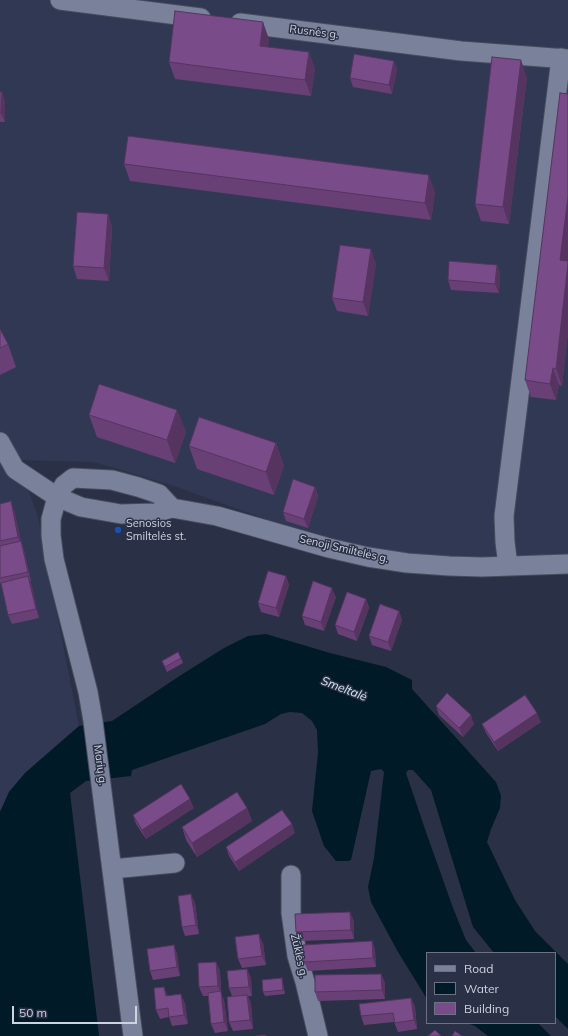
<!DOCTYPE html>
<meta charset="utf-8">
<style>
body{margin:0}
#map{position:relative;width:568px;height:1036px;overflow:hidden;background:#2a3045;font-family:Mulish,sans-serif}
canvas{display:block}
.legend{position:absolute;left:426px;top:952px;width:130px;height:72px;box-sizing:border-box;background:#2a3045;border:1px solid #6c7183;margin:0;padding:5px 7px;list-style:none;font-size:12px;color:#ced3e0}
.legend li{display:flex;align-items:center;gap:8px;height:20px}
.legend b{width:20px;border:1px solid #6c7183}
.scale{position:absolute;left:12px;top:1006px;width:125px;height:18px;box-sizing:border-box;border:2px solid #ced3e0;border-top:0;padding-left:5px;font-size:12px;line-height:14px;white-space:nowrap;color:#ced3e0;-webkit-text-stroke:3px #2a3045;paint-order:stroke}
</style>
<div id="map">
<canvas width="568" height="1036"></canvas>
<ul class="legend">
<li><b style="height:5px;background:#7a819a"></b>Road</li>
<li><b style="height:11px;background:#001a27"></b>Water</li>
<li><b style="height:11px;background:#794b89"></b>Building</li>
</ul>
<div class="scale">50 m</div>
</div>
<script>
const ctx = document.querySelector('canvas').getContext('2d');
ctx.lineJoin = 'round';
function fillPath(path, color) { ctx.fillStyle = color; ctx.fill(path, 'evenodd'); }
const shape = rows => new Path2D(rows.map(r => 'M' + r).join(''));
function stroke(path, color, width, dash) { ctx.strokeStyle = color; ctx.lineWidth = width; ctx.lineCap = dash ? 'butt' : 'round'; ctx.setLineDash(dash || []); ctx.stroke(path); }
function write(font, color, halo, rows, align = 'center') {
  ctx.font = font + ' Mulish,sans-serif'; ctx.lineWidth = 3; ctx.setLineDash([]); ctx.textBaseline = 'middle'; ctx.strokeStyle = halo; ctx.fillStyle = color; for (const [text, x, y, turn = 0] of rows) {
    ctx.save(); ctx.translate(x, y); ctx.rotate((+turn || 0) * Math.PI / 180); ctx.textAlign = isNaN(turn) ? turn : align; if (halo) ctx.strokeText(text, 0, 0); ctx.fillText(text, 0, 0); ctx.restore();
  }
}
fillPath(shape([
 [0,0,568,0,568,558,474,561,409,556,342,544,290,528,174,486,115,468,92,462,18,460,38,517,79,726,25,773,9,792,0,812]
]), '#313853');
fillPath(shape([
 [266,634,330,653,386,667,412,680,412,689,496,782,501,796,500,808,491,829,487,842,515,900,535,931,568,964,568,1029,555,1016,555,953,494,953,473,927,431,790,413,770,408,770,406,773,425,829,453,908,466,940,476,953,427,953,427,999,398,952,371,902,368,887,374,858,384,772,381,769,371,771,351,860,348,861,336,861,324,846,312,811,318,753,317,730,312,721,302,713,290,712,281,714,265,724,132,770,131,776,86,781,70,793,99,1036,0,1036,0,812,9,792,25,773,79,726,112,721,181,675,224,648,248,636],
 [467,1023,538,1023,551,1036,488,1036,475,1026]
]), '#001a27');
const street = shape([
 [60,0,201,18],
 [240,23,461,51,568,59],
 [0,442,15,469,57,497,81,507,121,514,155,513,172,508,217,516,329,548,368,557,407,563,449,566,482,567,568,564],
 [508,566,505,542,504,516,561,58],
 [112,869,175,863],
 [291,875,291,913,297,956,305,982,318,1036],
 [133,1036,93,721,88,692,54,559,51,535,51,519,57,497,64,485,73,478,112,480,138,487,159,494,172,508]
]);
stroke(street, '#474c5d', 21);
stroke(street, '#7a819a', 19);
fillPath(shape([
 [269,39,268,47,315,68,311,96,175,79,169,62],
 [394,61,397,70,392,94,353,87,350,78],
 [527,77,509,224,481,221,475,204],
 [0,92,5,101,5,122,0,122],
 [568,94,568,332,562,386,559,385,556,400,531,397,525,380],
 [124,164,435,192,431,220,130,181],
 [108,214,112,227,109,281,77,279,73,266],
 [376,263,368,316,337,311,332,298],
 [497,265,500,274,499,293,451,290,448,280],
 [0,329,8,344,16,367,0,375],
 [177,410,186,432,175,463,97,437,89,415],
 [276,443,284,466,274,495,197,469,189,446],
 [315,487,318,496,308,528,286,521,283,512],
 [0,504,14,510,21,541,24,550,31,581,30,581,39,618,12,624,8,615,2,587,0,582],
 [286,576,289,585,279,617,261,612,258,603],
 [336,597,324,631,305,625,302,616],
 [366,599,369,608,357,641,338,634,335,625],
 [399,611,402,620,391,651,372,645,369,636],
 [181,658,183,663,167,672,162,661],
 [436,706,474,724,463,737,439,715],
 [541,722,498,751,486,733,482,724],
 [194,808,146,839,136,824,133,815],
 [247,808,252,821,197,857,186,840,182,827],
 [295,833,239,871,229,856,226,847],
 [195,903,199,934,185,936,182,927],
 [354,921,354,939,299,941,296,932],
 [372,941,375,950,376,967,308,971,304,962],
 [263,943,266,965,242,968,238,959],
 [174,945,177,954,180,976,153,980,150,971],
 [216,962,220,971,221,993,224,1000,228,1031,215,1033,211,1024,208,996,203,996,199,987],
 [247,969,251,978,252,996,248,996,251,1004,253,1029,233,1031,229,1022,232,996,229,988],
 [381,974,385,983,385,999,318,1001,315,992],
 [283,983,285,994,265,996,263,992],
 [168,996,185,1003,188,1024,172,1026,169,1017,160,1019,156,1010],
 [411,998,415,1007,417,1029,398,1032,394,1022,364,1025,361,1016]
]), '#684076');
fillPath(shape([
 [263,22,269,39,266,62,260,46],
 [309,52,315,68,311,96,305,80],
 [521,60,527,77,509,224,503,207],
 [394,61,397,70,392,94,389,85],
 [2,92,5,101,5,122,1,113],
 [429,175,435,192,431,220,425,203],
 [568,197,568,260,566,277,560,260],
 [108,214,112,227,109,281,104,268],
 [371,249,376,263,368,316,363,302],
 [568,264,568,332,562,386,556,369],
 [497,265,500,274,499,293,495,284],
 [553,368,559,385,556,400,550,384],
 [177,410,186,432,175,463,167,440],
 [276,443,284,466,274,495,266,472],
 [315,487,318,496,308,528,304,519],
 [11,501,14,510,22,546,18,537],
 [21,541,24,550,31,581,28,572],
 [28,576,32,585,39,618,36,609],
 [286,576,289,585,279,617,276,608],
 [332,588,336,597,324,631,321,622],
 [366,599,369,608,357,641,354,632],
 [399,611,402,620,391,651,388,642],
 [537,713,541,722,498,751,494,742],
 [471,715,474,724,463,737,459,728],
 [190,799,194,808,146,839,142,830],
 [247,808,252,821,197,857,192,843],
 [292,824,295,833,239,871,235,862],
 [191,894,195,903,199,934,196,925],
 [350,912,354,921,354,939,351,930],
 [259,934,263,943,266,965,262,956],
 [372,941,375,950,376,967,373,958],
 [174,945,177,954,180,976,177,967],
 [216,962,220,971,221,993,224,1000,228,1031,224,1022,221,994,218,986],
 [247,969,251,978,252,996,249,987],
 [381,974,385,983,385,999,382,990],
 [282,978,283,983,285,994,283,990],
 [164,987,168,996,169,1005,166,996],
 [181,994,185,1003,188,1024,184,1015],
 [247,995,251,1004,253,1029,250,1020],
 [411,998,415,1007,417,1029,414,1020]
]), '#553460');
const building = shape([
 [175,11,263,22,260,46,309,52,305,80,169,62,175,11],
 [354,54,394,61,389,85,350,78,354,54],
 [492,57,521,60,503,207,475,204,492,57],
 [0,92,2,92,1,113,0,113,0,92],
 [560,93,568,94,568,197,560,260,568,261,568,264,556,369,553,368,550,384,525,380,560,93],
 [128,136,429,175,425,203,124,164,128,136],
 [77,212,108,214,104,268,73,266,77,212],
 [340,245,371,249,363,302,332,298,340,245],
 [449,261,497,265,495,284,448,280,449,261],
 [0,329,8,344,0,348,0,329],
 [99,384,177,410,167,440,89,415,99,384],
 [199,417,276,443,266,472,189,446,199,417],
 [293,479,315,487,304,519,283,512,293,479],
 [11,501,18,537,0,541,0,504,11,501],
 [21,541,28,572,0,578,0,546,21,541],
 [268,571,286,576,276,608,258,603,268,571],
 [28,576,36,609,8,615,1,583,28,576],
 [313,581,332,588,321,622,302,616,313,581],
 [347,592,366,599,354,632,335,625,347,592],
 [380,604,399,611,388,642,369,636,380,604],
 [178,652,181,658,165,667,162,661,178,652],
 [447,693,471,715,459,728,436,706,447,693],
 [525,695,537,713,494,742,482,724,525,695],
 [181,784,190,799,142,830,133,815,181,784],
 [237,792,247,808,192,843,182,827,237,792],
 [282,810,292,824,235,862,226,847,282,810],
 [191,894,196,925,182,927,178,896,191,894],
 [350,912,351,930,296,932,295,914,350,912],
 [259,934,262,956,238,959,235,937,259,934],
 [372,941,373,958,304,962,303,945,372,941],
 [174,945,177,967,150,971,147,949,174,945],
 [216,962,218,986,199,987,198,963,216,962],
 [247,969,249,987,229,988,227,971,247,969],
 [381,974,382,990,315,992,315,975,381,974],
 [282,978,283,990,263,992,262,980,282,978],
 [164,987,166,996,181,994,184,1015,169,1017,168,1008,156,1010,154,988,164,987],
 [221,991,224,1022,211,1024,208,993,221,991],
 [247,995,250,1020,229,1022,227,997,247,995],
 [411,998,414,1020,395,1023,393,1013,361,1016,359,1004,411,998],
 [435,1030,441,1036,428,1036,435,1030],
 [455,1031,462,1036,452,1036,455,1031],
 [265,1035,266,1036,256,1036,265,1035]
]);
fillPath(building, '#794b89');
stroke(building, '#553460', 1);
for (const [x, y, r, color] of [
 [118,530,4,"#1a4fb4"]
]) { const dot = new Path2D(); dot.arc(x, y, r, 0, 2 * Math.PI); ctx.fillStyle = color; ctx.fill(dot); stroke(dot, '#2a3045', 1.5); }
write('11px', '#ced3e0', '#2a3045', [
 ["Rusnės g.",314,32,7],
 ["Senoji Smiltelės g.",344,549,13],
 ["Marių g.",100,765,82],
 ["Žūklės g.",299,956,77]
]);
write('11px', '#ced3e0', '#2a3045', [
 ["Senosios",126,524],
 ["Smiltelės st.",126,537]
], 'left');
write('italic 12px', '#d3e9f4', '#2a3045', [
 ["Smeltalė",344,689,21]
]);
</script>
